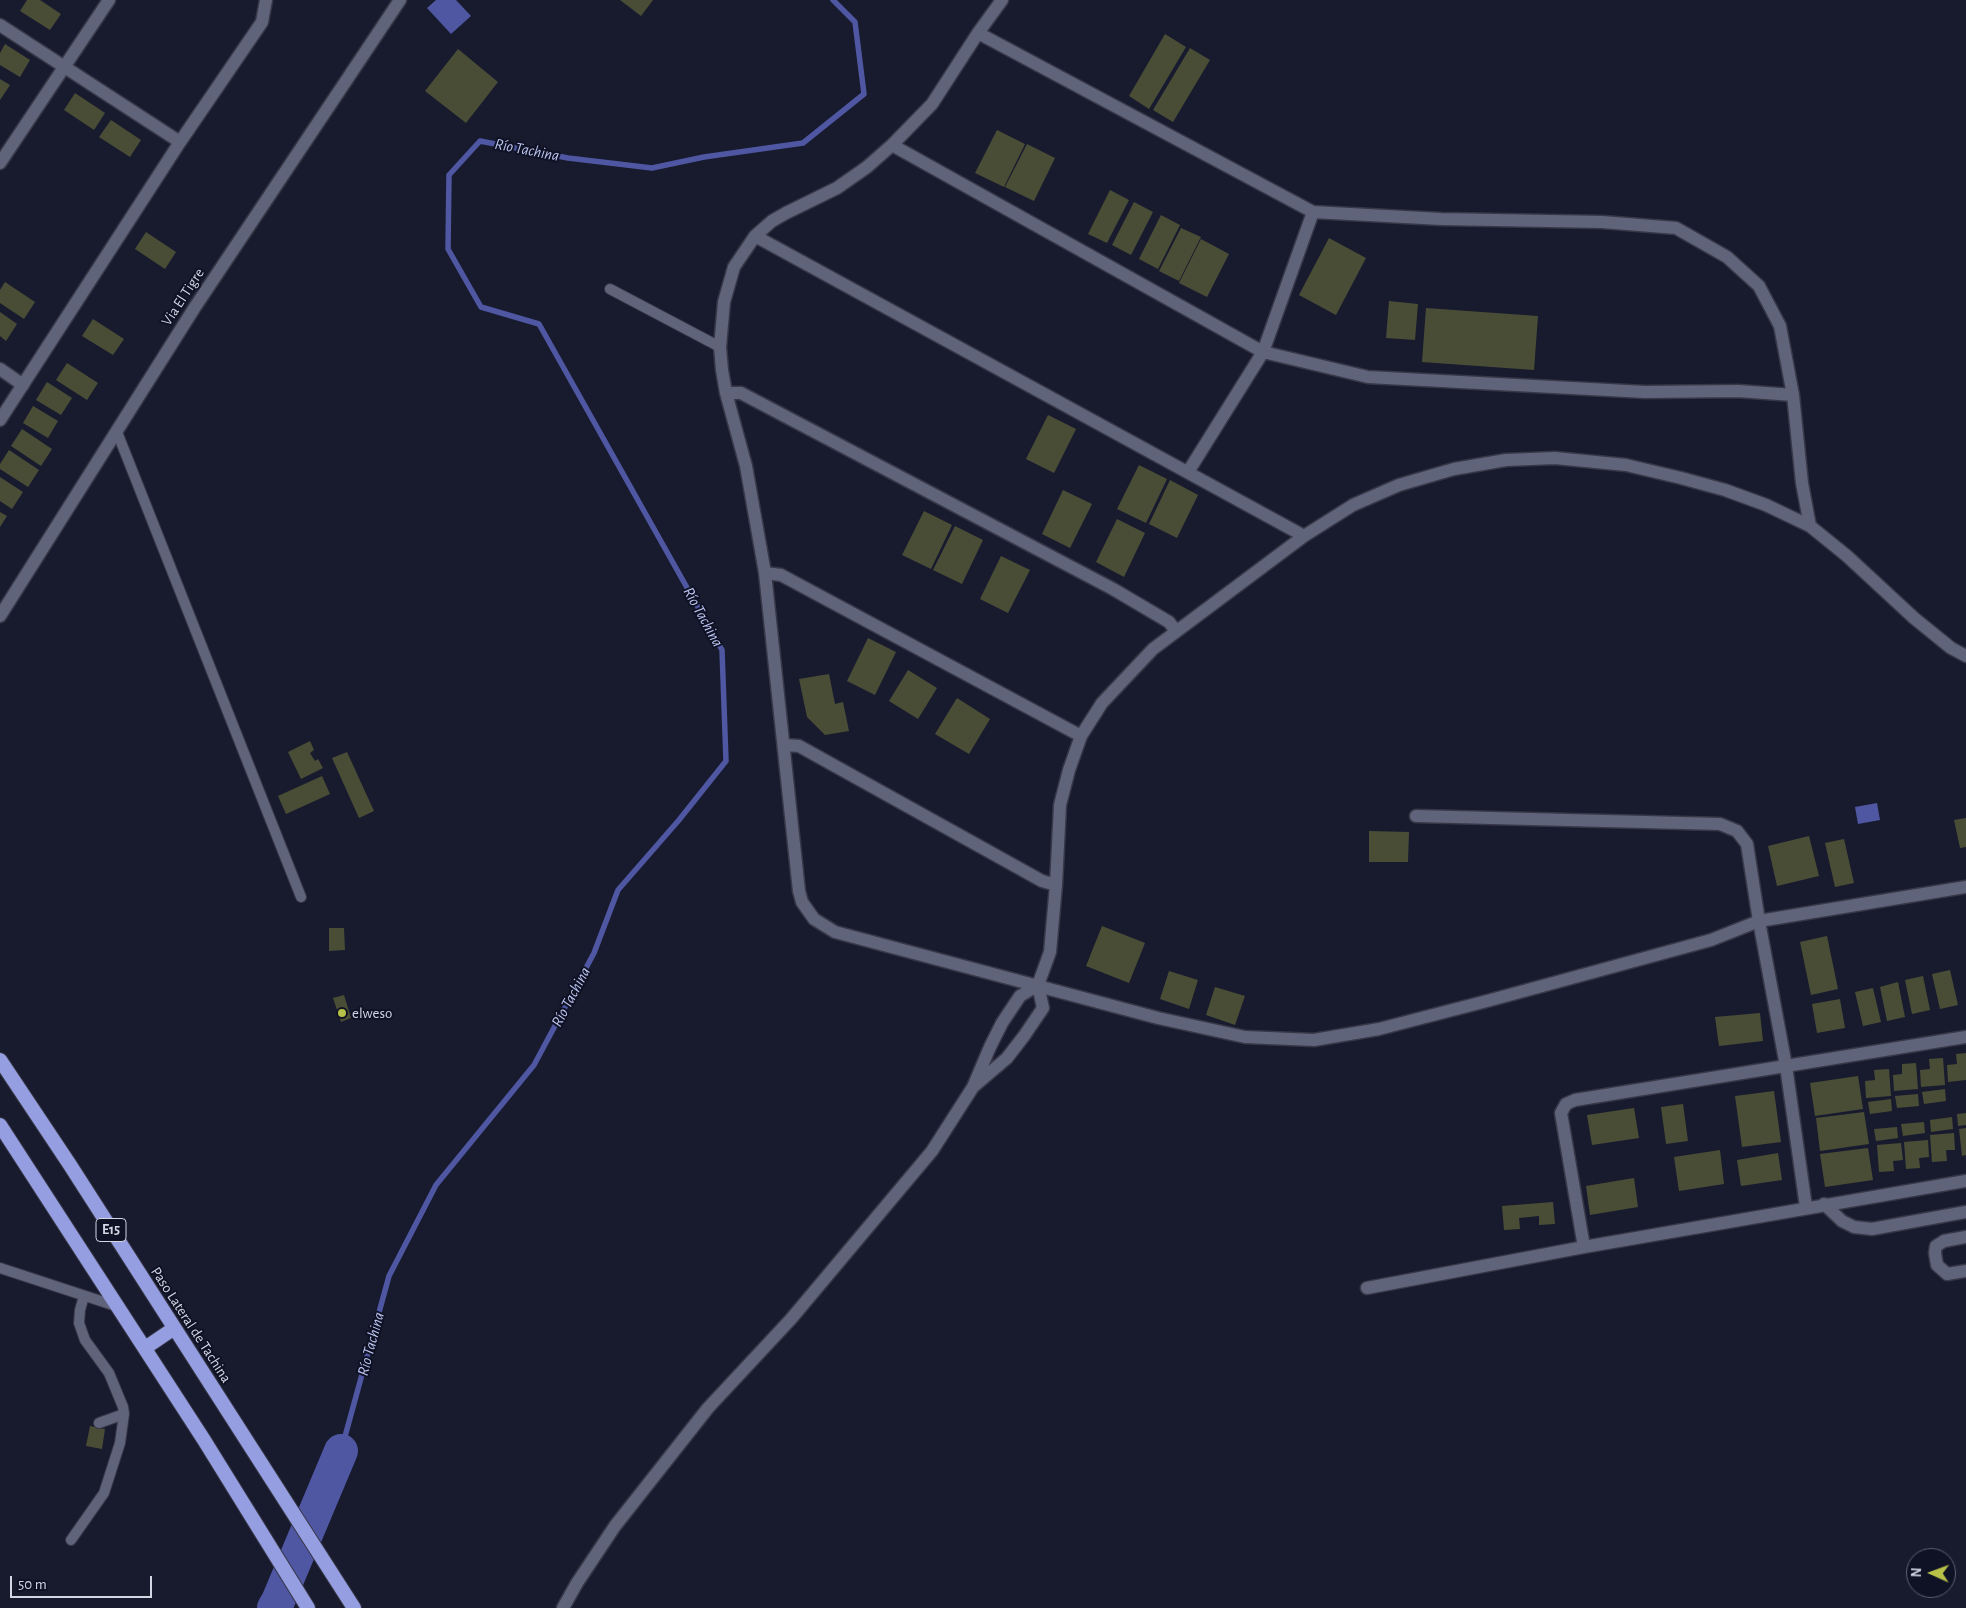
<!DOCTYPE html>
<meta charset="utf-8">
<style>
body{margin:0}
#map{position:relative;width:1966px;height:1608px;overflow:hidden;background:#181b2e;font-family:"Alegreya Sans",sans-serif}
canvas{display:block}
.north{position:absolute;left:1906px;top:1548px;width:50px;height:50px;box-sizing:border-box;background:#0f1224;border:1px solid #5e6071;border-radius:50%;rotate:272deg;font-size:14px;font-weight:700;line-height:20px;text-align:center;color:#d4d6e4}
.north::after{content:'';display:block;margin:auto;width:18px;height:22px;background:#b8c147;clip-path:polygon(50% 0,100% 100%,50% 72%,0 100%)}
.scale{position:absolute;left:10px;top:1576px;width:142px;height:22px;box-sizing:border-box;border:2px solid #d4d6e4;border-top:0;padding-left:6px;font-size:15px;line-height:18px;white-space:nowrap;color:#d4d6e4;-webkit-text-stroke:4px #0f1224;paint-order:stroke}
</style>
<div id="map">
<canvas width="1966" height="1608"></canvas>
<div class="north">N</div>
<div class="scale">50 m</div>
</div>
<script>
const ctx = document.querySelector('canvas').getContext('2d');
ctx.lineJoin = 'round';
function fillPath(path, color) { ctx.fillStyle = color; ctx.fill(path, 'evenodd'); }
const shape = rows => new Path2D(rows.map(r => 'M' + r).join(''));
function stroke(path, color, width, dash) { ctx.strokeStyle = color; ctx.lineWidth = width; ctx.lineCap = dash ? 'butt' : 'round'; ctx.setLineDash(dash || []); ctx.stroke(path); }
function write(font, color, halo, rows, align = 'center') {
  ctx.font = font + ' "Alegreya Sans",sans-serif'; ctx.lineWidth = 4; ctx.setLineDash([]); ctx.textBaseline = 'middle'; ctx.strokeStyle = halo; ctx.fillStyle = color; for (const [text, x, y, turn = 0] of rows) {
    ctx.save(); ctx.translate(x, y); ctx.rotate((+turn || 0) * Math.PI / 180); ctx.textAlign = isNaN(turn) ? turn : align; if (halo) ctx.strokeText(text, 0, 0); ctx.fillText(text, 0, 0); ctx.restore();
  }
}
fillPath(shape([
 [436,0,456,0,471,16,451,34,427,8],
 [1877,803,1880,820,1858,824,1855,807]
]), '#4f57a3');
stroke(shape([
 [341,1451,389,1276,436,1185,534,1065,594,953,618,890,679,820,726,761,722,650,539,324,481,307,448,249,449,175,480,141,568,158,652,168,704,157,803,143,864,94,855,22,833,0]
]), '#4f57a3', 5.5);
stroke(shape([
 [274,1608,278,1601,341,1451]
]), '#4f57a3', 34);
fillPath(shape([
 [27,0,40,0,61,14,50,30,20,11],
 [620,0,653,0,641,16],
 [1165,34,1186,47,1149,109,1129,96],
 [5,44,30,60,20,77,0,65,0,53],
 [1190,48,1210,60,1173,122,1153,110],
 [458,49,498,82,466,123,425,91],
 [0,79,10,85,0,100],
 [75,93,105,113,94,130,64,110],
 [111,120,141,140,130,157,99,137],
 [997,130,1025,144,1004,187,975,173],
 [1027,144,1055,158,1034,201,1005,187],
 [1110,190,1129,200,1107,243,1088,234],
 [1134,202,1153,212,1131,255,1112,245],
 [1161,215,1180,225,1158,269,1139,259],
 [1181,228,1201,237,1179,281,1159,271],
 [146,232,176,252,165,269,135,249],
 [1329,238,1366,258,1336,315,1299,295],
 [1201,239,1229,254,1207,297,1179,283],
 [5,282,35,302,24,319,0,303,0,290],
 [1389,301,1418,304,1415,340,1386,338],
 [1426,308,1538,316,1534,370,1422,362],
 [0,312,17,324,6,341,0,336],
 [93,319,124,339,113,355,82,336],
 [67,363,98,383,87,400,56,380],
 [47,382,72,398,61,415,36,400],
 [33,406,58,421,48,438,23,423],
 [1048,415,1076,429,1054,473,1026,459],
 [22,429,52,449,41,466,11,446],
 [9,450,39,470,28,487,0,469,0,464],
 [1139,465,1167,479,1146,523,1117,509],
 [0,477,23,492,12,509,0,501],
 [1170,480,1198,495,1177,538,1149,524],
 [1063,490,1092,504,1070,548,1042,534],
 [924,511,952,525,931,569,902,555],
 [0,512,7,516,0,527],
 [1117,519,1145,533,1124,577,1096,562],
 [955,526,983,540,962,584,933,570],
 [1001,556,1030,570,1008,613,980,599],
 [868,638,896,652,875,695,847,681],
 [908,670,937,688,918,719,889,701],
 [829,674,835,704,843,702,849,731,825,735,807,717,799,679],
 [957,698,990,719,969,754,935,734],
 [310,741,314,750,310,753,315,761,318,759,323,768,301,779,288,752],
 [347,752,374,811,359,818,332,758],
 [322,776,330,794,286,814,278,796],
 [1966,818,1966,847,1960,848,1954,820],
 [1369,831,1409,832,1408,862,1369,862],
 [1809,836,1819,876,1777,886,1768,846],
 [1844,839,1854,883,1835,887,1825,843],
 [1102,926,1145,943,1129,983,1086,966],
 [329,928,344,928,345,950,329,951],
 [1827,936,1838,989,1811,995,1800,942],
 [1950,970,1958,1005,1940,1009,1932,974],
 [1169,971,1198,980,1189,1009,1160,999],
 [1923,976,1930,1010,1912,1014,1905,980],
 [1898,982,1905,1017,1887,1021,1880,987],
 [1215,987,1245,996,1235,1025,1206,1015],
 [1873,988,1881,1022,1863,1026,1855,992],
 [344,995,351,1018,341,1022,333,998],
 [1840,999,1845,1028,1817,1033,1812,1004],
 [1760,1013,1763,1041,1719,1046,1715,1017],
 [1966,1053,1966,1080,1948,1082,1947,1065,1957,1064,1956,1054],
 [1943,1058,1945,1085,1921,1087,1920,1070,1930,1069,1929,1059],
 [1916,1063,1918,1089,1894,1091,1893,1075,1902,1074,1902,1064],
 [1889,1069,1891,1096,1866,1098,1865,1081,1875,1080,1874,1070],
 [1858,1076,1863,1109,1815,1116,1810,1083],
 [1945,1089,1946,1101,1924,1104,1922,1092],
 [1774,1091,1781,1142,1742,1147,1735,1096],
 [1918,1094,1919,1106,1897,1108,1895,1096],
 [1891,1099,1892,1111,1870,1114,1868,1102],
 [1683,1104,1688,1141,1666,1144,1661,1107],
 [1634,1108,1639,1138,1592,1145,1587,1115],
 [1864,1112,1869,1144,1820,1151,1816,1118],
 [1966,1113,1966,1125,1958,1126,1957,1114],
 [1952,1117,1953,1129,1931,1132,1930,1120],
 [1924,1122,1925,1133,1903,1136,1901,1124],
 [1897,1127,1898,1138,1876,1141,1874,1129],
 [1966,1128,1966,1155,1962,1156,1959,1129],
 [1954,1133,1955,1150,1946,1150,1947,1161,1932,1162,1930,1135],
 [1928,1140,1929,1157,1919,1158,1920,1168,1906,1169,1904,1142],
 [1901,1143,1903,1160,1893,1161,1894,1171,1879,1172,1877,1145],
 [1868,1148,1873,1180,1825,1187,1820,1154],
 [1720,1150,1724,1184,1679,1191,1674,1157],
 [1778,1153,1782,1180,1741,1186,1737,1160],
 [1634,1178,1638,1207,1590,1215,1586,1186],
 [1553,1202,1555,1224,1539,1225,1539,1216,1519,1218,1520,1229,1504,1230,1502,1206],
 [90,1426,105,1429,102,1449,86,1446]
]), '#4a4d35');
const service = shape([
 [610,289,720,347],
 [117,432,301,897],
 [0,1268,119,1307],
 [99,1423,124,1414],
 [71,1540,104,1493,120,1443,124,1414,123,1407,109,1373,85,1340,79,1323,80,1310,84,1296]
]);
const minor = shape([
 [1002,0,978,33,932,104,892,145,867,167,837,188,786,213,772,221,755,236,734,267,724,302,720,347,722,370,726,393,746,466,765,573,799,891,802,902,814,919,835,932,1158,1018,1245,1037,1314,1040,1379,1029,1487,1001,1711,940,1759,921,1966,887],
 [0,25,180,142],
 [978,33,1313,212,1263,352,1188,472],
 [892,145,1263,352,1368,377,1645,392,1738,391,1793,395,1802,483,1810,526],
 [0,163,109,0],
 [1313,212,1441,219,1602,222,1676,228,1727,257,1759,286,1780,326,1793,395],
 [755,236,1304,536],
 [0,369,23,385],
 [726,393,741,393,1113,589,1169,622,1176,631],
 [0,420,180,142,262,22,266,0],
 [765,573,781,575,1081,736],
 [785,745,799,746,1042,881,1056,885],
 [1416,816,1720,824,1737,831,1747,844,1759,921,1786,1066,1806,1207],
 [973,1087,1007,1058,1024,1036,1043,1008,1038,985,1050,952,1056,885,1060,805,1069,770,1081,736,1102,703,1153,649,1304,536,1353,505,1399,485,1454,469,1506,460,1555,458,1626,465,1681,478,1725,490,1766,505,1810,526,1847,556,1914,618,1951,648,1966,656],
 [1824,1204,1842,1221,1854,1227,1872,1229,1966,1212],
 [1966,1237,1944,1241,1936,1246,1935,1253,1937,1265,1947,1274,1966,1271],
 [1584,1247,1561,1113,1566,1104,1575,1100,1966,1037],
 [1367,1288,1584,1247,1966,1181],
 [563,1608,577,1583,615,1526,708,1408,791,1319,932,1151,973,1087,990,1047,1002,1023,1020,996,1038,985]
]);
const tertiary = shape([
 [0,616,195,307,400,0]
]);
const trunk = shape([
 [0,1060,70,1165,354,1608],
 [0,1125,204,1440,308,1608],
 [145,1348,173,1329]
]);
stroke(service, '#373747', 12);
stroke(minor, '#373747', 15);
stroke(tertiary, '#373747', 15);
stroke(trunk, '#373747', 16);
stroke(service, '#5f647b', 10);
stroke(minor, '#5f647b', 12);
stroke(tertiary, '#5f647b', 12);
stroke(trunk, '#949ee0', 14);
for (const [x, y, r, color] of [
 [342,1013,5,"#b8c147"]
]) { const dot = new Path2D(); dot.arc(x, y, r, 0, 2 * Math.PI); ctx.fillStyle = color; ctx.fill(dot); stroke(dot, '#0f1224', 2); }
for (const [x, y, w] of [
 [111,1230,30]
]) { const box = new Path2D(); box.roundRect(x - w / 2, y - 11.5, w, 23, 4); ctx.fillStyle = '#0f1224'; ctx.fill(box); stroke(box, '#d4d6e4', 1); }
write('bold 14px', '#d4d6e4', null, [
 ["E15",111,1230]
]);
write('15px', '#d4d6e4', '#0f1224', [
 ["Via El Tigre",183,297,-57],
 ["Paso Lateral de Tachina",191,1325,57]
]);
write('15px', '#d4d6e4', '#0f1224', [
 ["elweso",352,1013]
], 'left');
write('italic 16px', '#bec6f1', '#0f1224', [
 ["Río Tachina",527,150,11],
 ["Río Tachina",703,617,61],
 ["Río Tachina",571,997,-62],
 ["Río Tachina",371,1344,-75]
]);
</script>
